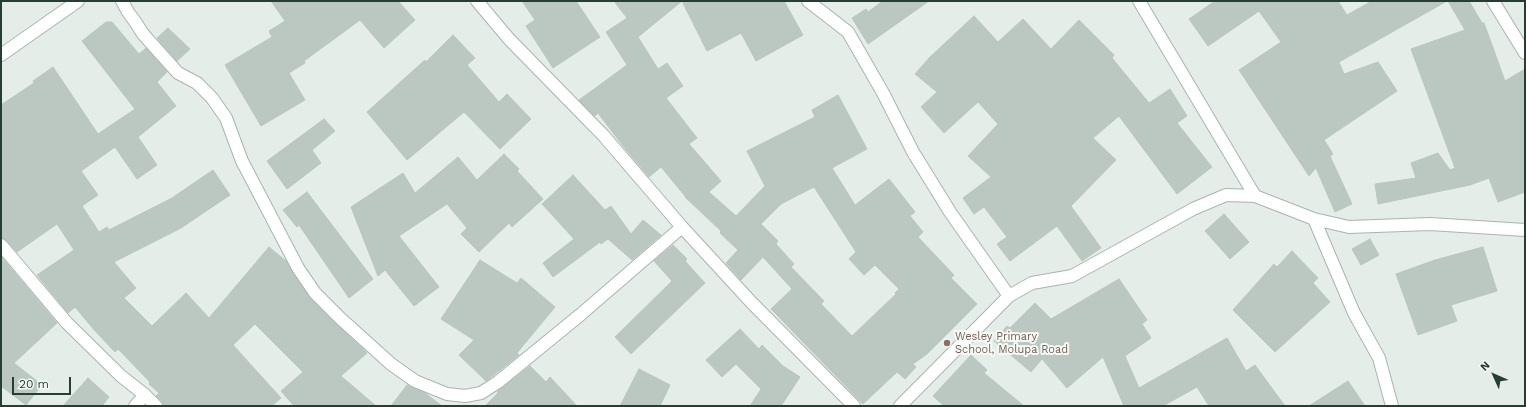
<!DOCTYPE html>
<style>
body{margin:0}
#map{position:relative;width:1526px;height:407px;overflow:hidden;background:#e5ede8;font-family:"Work Sans",sans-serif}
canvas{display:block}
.frame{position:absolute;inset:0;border:2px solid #253f34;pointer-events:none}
.north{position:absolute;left:1474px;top:355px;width:40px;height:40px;-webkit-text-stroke:3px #f6faf7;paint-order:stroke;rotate:315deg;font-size:11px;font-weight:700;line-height:16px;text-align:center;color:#253f34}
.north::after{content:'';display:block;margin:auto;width:14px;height:18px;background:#253f34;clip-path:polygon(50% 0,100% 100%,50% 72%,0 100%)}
.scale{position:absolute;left:12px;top:377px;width:59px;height:18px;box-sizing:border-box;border:2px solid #253f34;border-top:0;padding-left:5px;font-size:12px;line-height:14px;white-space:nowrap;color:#253f34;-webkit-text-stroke:3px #f6faf7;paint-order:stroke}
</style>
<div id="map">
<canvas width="1526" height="407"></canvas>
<div class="frame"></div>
<div class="north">N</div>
<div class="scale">20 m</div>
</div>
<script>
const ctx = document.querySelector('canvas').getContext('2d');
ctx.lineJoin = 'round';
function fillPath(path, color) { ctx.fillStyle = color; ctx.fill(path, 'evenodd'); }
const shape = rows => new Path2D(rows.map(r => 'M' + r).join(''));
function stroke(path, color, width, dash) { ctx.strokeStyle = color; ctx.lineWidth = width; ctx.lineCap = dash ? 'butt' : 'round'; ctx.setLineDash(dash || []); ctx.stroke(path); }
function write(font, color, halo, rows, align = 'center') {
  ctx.font = font + ' "Work Sans",sans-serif'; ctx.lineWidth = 4; ctx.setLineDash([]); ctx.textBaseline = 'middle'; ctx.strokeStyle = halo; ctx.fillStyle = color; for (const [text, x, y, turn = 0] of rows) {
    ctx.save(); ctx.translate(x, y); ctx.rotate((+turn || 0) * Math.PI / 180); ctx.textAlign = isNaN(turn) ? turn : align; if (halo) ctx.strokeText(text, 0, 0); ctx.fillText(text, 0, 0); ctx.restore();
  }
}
const building = shape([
 [271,1,398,1,415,20,384,48,360,20,304,61,305,63,289,73,305,100,261,126,225,65,272,37,269,31,285,21,271,1],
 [522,1,576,1,600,37,553,68,526,26,535,20,522,1],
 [614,1,784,1,803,35,756,61,741,33,707,51,682,1,638,37,658,69,667,63,683,86,666,98,697,138,689,144,721,181,709,192,736,216,765,186,747,151,815,117,812,110,838,95,867,149,832,168,855,205,889,179,915,212,910,216,923,232,918,237,954,275,951,278,977,304,927,354,913,364,916,367,905,379,897,372,863,404,771,309,792,289,763,257,741,280,726,263,738,250,720,233,721,231,685,197,685,196,661,167,649,177,623,146,598,113,595,116,579,100,627,65,606,32,627,18,614,1],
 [814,187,856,252,849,259,864,275,875,265,899,289,895,293,896,294,852,336,821,304,824,301,791,267,794,264,776,244,778,241,761,224,781,204,814,187],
 [883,1,929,1,868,44,852,18,866,9,868,12,883,1],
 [1215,1,1338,1,1347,15,1372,1,1447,1,1339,62,1344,74,1378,62,1397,91,1324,140,1333,154,1330,156,1352,204,1335,212,1316,168,1309,176,1239,70,1281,42,1259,11,1208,46,1189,19,1215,1],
 [1448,1,1469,1,1482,23,1484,23,1505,81,1525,69,1525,192,1498,202,1489,178,1470,185,1378,204,1375,184,1416,178,1411,163,1438,153,1450,170,1455,168,1411,49,1465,30,1448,1],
 [974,16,998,42,1023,19,1051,49,1079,20,1114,55,1112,58,1149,103,1170,89,1187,116,1177,123,1212,167,1177,194,1119,116,1093,138,1116,160,1071,206,1101,248,1082,261,1057,226,1010,261,997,244,1007,237,984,207,974,214,963,198,991,177,968,156,998,124,978,102,944,133,921,107,937,92,915,74,930,57,974,16],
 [106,22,112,22,139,54,146,48,167,72,157,82,176,106,138,137,157,165,137,179,115,147,81,171,98,195,82,206,99,232,107,227,109,230,172,198,213,170,230,195,181,228,114,262,136,288,124,298,152,326,186,293,209,318,269,247,286,261,310,298,367,353,341,376,376,406,294,406,281,391,303,372,255,324,233,345,281,398,272,406,163,406,162,401,156,396,159,393,149,384,150,382,118,349,115,352,95,331,75,307,68,313,37,275,74,250,57,224,17,252,6,240,1,238,1,105,34,83,33,81,53,67,98,134,135,109,82,41,106,22],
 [168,28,190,49,177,61,157,38,168,28],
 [453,35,475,58,467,65,499,102,507,94,531,119,500,149,464,112,407,160,367,112,425,60,426,62,453,35],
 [324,119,335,131,312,150,321,163,287,189,267,161,324,119],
 [504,154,519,169,517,171,543,199,512,227,509,223,479,252,461,234,467,228,447,204,399,236,439,287,414,306,385,270,378,276,351,207,403,173,415,193,458,157,477,180,504,154],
 [573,175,605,210,611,206,631,234,643,220,661,235,632,260,608,239,601,244,600,242,553,277,543,263,574,239,542,204,573,175],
 [307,192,373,279,349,298,299,225,297,227,283,210,307,192],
 [1224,214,1249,242,1230,259,1205,231,1224,214],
 [1370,239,1379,255,1361,265,1352,249,1370,239],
 [673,245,687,259,685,261,705,283,631,354,615,337,672,281,654,261,673,245],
 [1483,247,1497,291,1451,305,1457,321,1418,335,1396,274,1435,260,1483,247],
 [1292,251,1318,278,1313,283,1330,302,1275,352,1233,310,1274,264,1277,267,1292,251],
 [1,257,57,323,14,363,42,385,26,405,1,386,1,257],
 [480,260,517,283,521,278,555,307,517,353,519,355,486,381,459,355,474,340,441,319,480,260],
 [1119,279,1147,320,1142,324,1151,338,1125,356,1139,388,1227,338,1246,371,1255,365,1285,406,1209,406,1197,387,1163,406,1124,406,1103,357,1067,388,1042,359,1031,372,994,341,1007,326,1010,328,1035,303,1051,319,1119,279],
 [740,329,759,349,762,345,783,366,800,377,781,406,750,406,761,389,736,364,722,377,706,360,740,329],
 [971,355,987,370,984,373,1024,406,944,406,933,396,971,355],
 [530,366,546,382,550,377,577,406,485,406,498,393,497,392,530,366],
 [639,369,670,385,660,406,620,406,639,369],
 [88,378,109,397,102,406,63,406,88,378],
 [1348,381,1365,406,1309,406,1348,381],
 [407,385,425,393,442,406,391,406,407,385]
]);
fillPath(building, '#bbc8c1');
stroke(building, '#b8c7be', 1);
const minor = shape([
 [122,1,128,12,136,23,143,34,178,73,197,83,212,98,226,118,242,161,298,268,315,293,340,318,391,364,415,381,447,394,465,396,481,393,498,382,580,315,682,227],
 [477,1,509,39,603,135,682,227,751,302,854,406],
 [808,1,848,32,883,93,913,152,950,212,1009,296],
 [1139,1,1255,196],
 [1493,1,1525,53],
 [1,55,78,1],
 [1314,219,1354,313,1379,358,1392,406],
 [1,245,67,323,121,376,145,395,156,406],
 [135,406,145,395],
 [900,406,1009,296,1032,283,1072,276,1193,209,1226,195,1255,196,1314,219,1349,227,1430,224,1525,230]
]);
stroke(minor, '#a8b5ae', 14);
stroke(minor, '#fff', 12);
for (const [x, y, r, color] of [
 [947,343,4,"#8d6e63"]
]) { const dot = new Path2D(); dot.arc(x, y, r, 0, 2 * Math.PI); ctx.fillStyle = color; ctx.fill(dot); stroke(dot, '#f6faf7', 1.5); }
write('11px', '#785e54', '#f6faf7', [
 ["Wesley Primary",955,337],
 ["School, Molupa Road",955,350]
], 'left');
</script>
